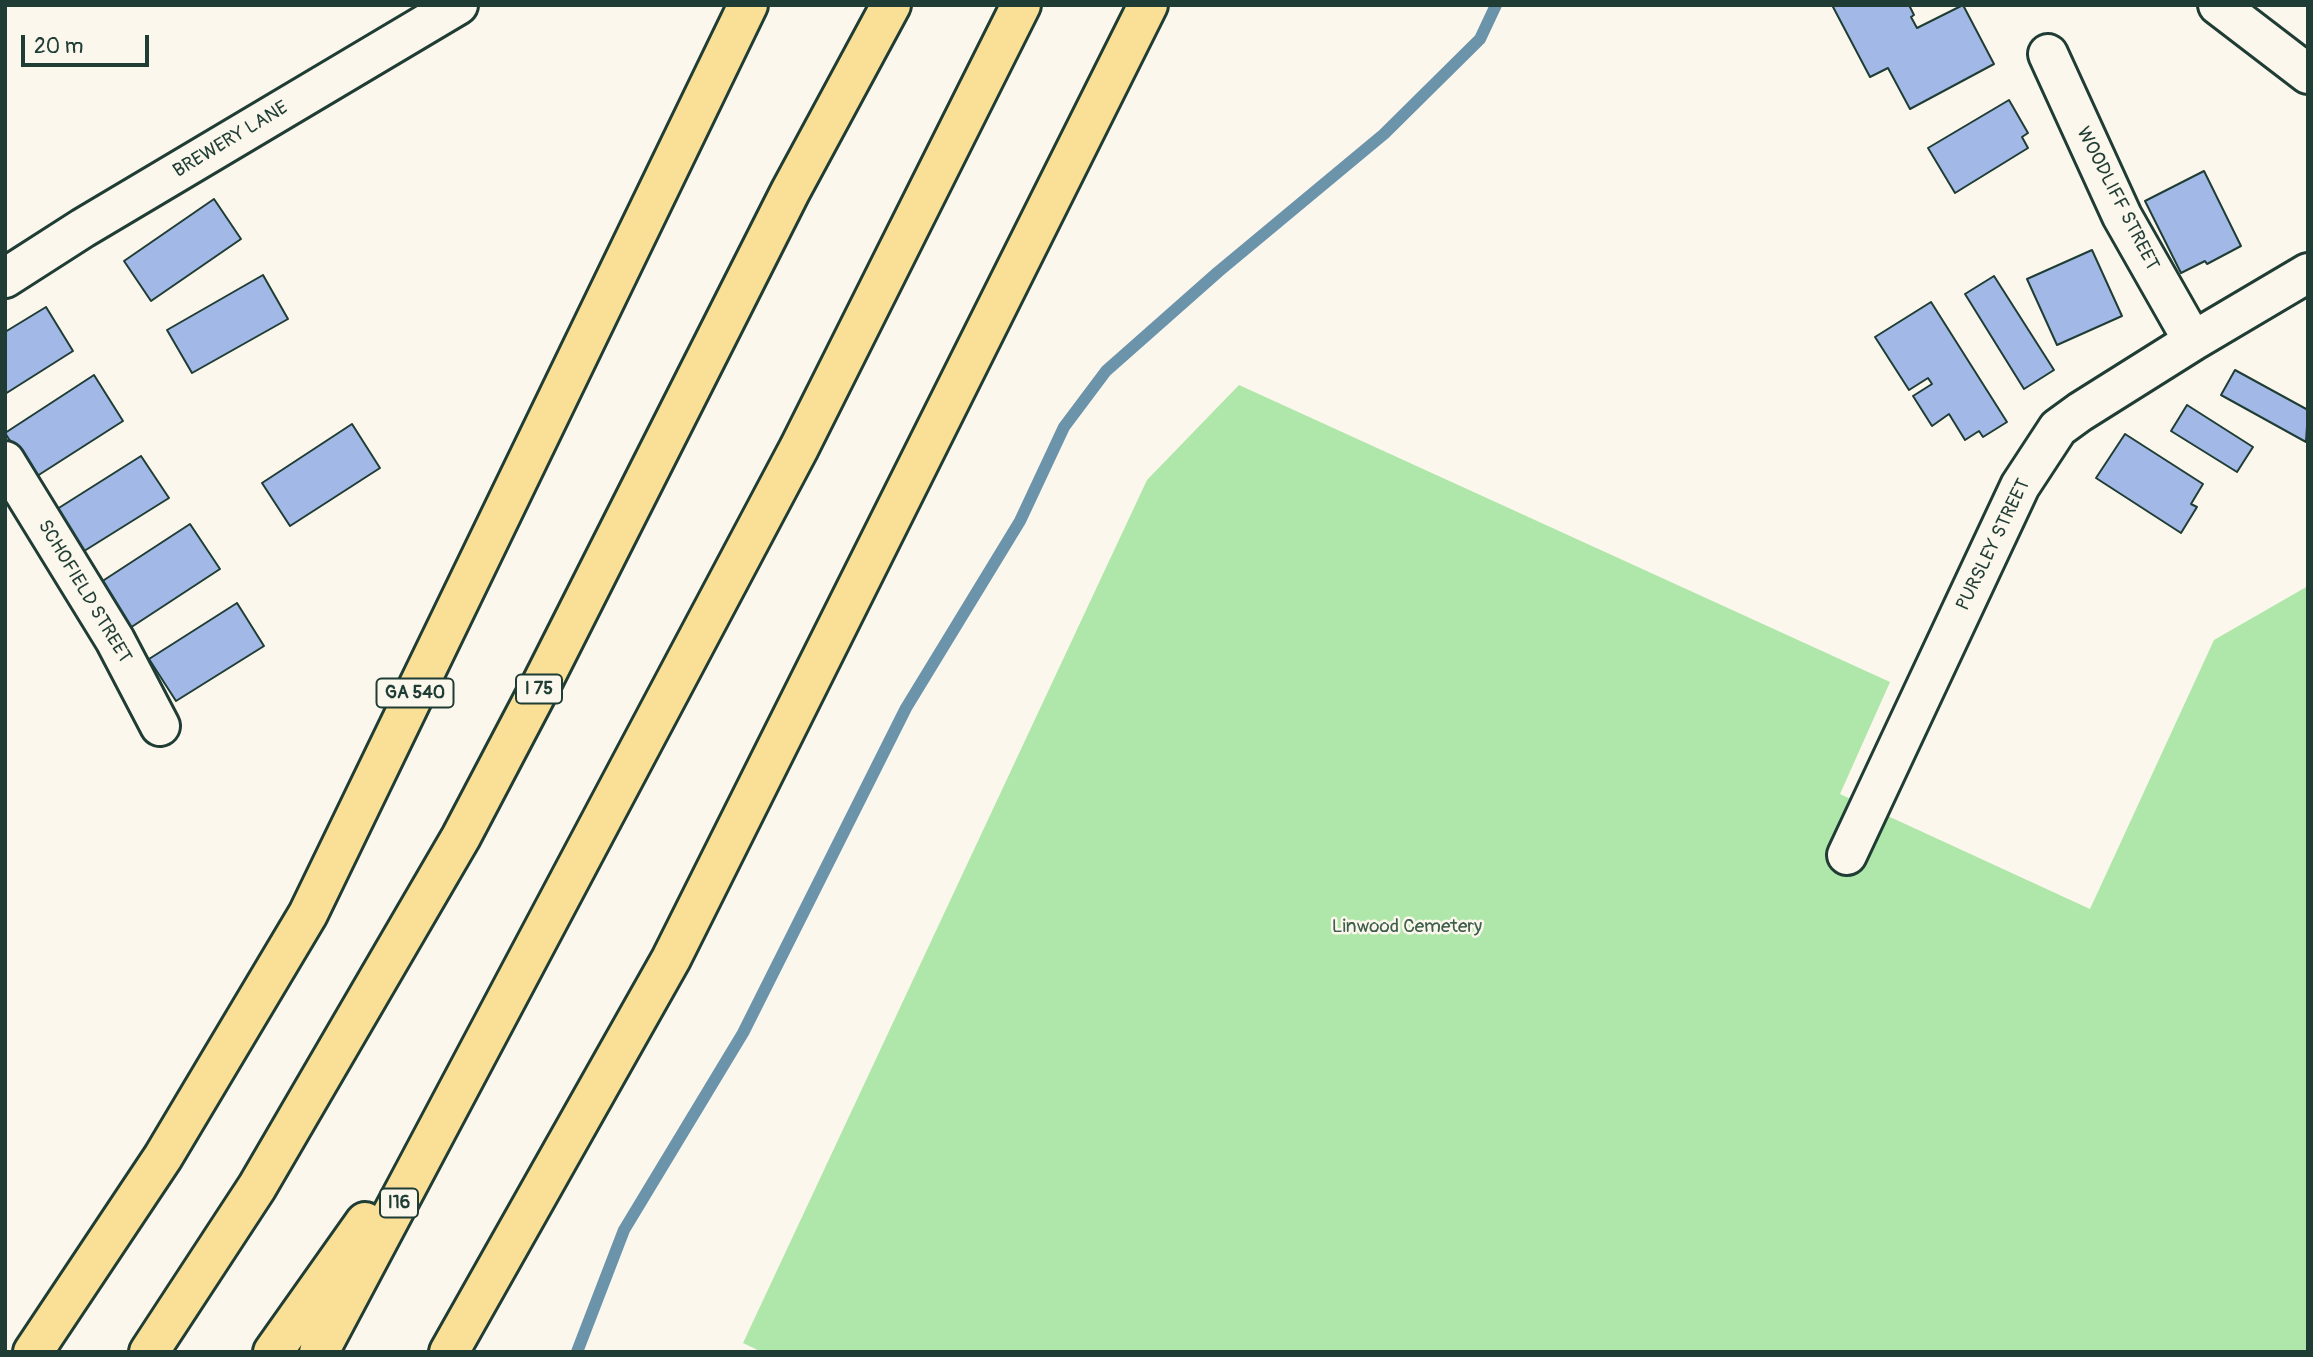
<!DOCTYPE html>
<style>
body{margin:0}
#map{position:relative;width:2313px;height:1357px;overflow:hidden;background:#fbf7ec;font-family:Pangolin,sans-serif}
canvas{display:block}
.frame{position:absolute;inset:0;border:7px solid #1f3d34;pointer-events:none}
.scale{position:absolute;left:21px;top:35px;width:128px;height:32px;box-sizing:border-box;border:4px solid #1f3d34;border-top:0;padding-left:9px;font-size:21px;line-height:24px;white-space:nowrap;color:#1f3d34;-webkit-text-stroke:5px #fbf7ec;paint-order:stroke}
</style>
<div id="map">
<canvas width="2313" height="1357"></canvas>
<div class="frame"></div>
<div class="scale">20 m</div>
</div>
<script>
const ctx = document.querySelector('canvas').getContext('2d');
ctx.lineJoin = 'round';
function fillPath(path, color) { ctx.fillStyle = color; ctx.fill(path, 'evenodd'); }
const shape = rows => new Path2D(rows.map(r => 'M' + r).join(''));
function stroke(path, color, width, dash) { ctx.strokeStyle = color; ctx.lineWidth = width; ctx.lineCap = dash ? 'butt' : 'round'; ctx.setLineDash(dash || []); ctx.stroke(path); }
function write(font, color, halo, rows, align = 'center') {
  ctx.font = font + ' Pangolin,sans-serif'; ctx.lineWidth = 5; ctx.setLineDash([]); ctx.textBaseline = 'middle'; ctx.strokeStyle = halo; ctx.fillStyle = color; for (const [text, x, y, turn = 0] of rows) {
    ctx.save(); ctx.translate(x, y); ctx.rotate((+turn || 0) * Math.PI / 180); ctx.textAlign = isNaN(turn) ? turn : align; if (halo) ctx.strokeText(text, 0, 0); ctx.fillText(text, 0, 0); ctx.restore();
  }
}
fillPath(shape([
 [1239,385,1890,682,1840,794,2090,909,2214,640,2308,586,2308,1352,762,1352,743,1343,1147,480]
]), '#afe6a9');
stroke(shape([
 [577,1352,624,1230,743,1033,906,708,1020,521,1064,427,1106,371,1218,272,1384,134,1480,39,1496,5]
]), '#6b93aa', 12);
const building = shape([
 [1832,5,1909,5,1914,15,1911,17,1917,28,1963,5,1994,64,1910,109,1888,68,1870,77,1832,5],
 [2009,100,2028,133,2022,137,2028,148,1955,193,1928,148,2009,100],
 [2204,171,2241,246,2207,264,2205,261,2181,273,2145,201,2204,171],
 [214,199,241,239,151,301,124,261,214,199],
 [2092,250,2122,316,2057,345,2027,279,2092,250],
 [263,275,288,319,192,373,167,330,263,275],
 [1994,276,2054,370,2024,389,1965,294,1994,276],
 [1931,302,2007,422,1983,437,1979,431,1965,440,1949,414,1932,426,1913,396,1932,384,1928,378,1909,390,1875,337,1931,302],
 [46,307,73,351,5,394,5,332,46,307],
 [2235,370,2308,410,2306,442,2221,395,2235,370],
 [94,375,123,421,34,478,5,433,94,375],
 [2187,405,2253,447,2237,472,2171,431,2187,405],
 [352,424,380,468,290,526,262,483,352,424],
 [2125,434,2203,484,2191,504,2197,507,2181,533,2096,478,2125,434],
 [141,456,169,498,81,553,54,511,141,456],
 [190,524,220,569,130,628,101,582,190,524],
 [237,603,264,646,176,701,149,659,237,603]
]);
fillPath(building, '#a2b9e7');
stroke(building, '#1f3d34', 2);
const minor = shape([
 [2218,5,2308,74],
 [2048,54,2122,216,2193,341],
 [5,278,83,228,458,5],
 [5,461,115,640,160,726],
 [1847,855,2020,486,2058,428,2080,412,2193,341,2308,273]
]);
const highway = shape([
 [33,1352,163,1157,308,914,748,5],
 [149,1352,257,1187,461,837,543,681,790,192,891,5],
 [273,1352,365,1222],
 [319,1352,799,448,1021,5],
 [449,1352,671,959,1148,5]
]);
stroke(minor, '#1f3d34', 44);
stroke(highway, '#1f3d34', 44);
stroke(minor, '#fbf7ec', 38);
stroke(highway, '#fadf96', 38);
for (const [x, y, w] of [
 [539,689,46],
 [415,693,77],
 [399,1203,38]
]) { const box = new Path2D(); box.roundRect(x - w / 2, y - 14.5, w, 29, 5); ctx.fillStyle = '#fbf7ec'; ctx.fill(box); stroke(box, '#1f3d34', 2); }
write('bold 18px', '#1f3d34', null, [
 ["I 75",539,689],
 ["GA 540",415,693],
 ["I16",399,1203]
]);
write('19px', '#1f3d34', '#fbf7ec', [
 ["BREWERY LANE",231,140,-31],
 ["WOODLIFF STREET",2117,199,63],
 ["PURSLEY STREET",1994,545,-64],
 ["SCHOFIELD STREET",84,592,59]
]);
write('19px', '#3c5f4b', '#fbf7ec', [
 ["Linwood Cemetery",1407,927]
]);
</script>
